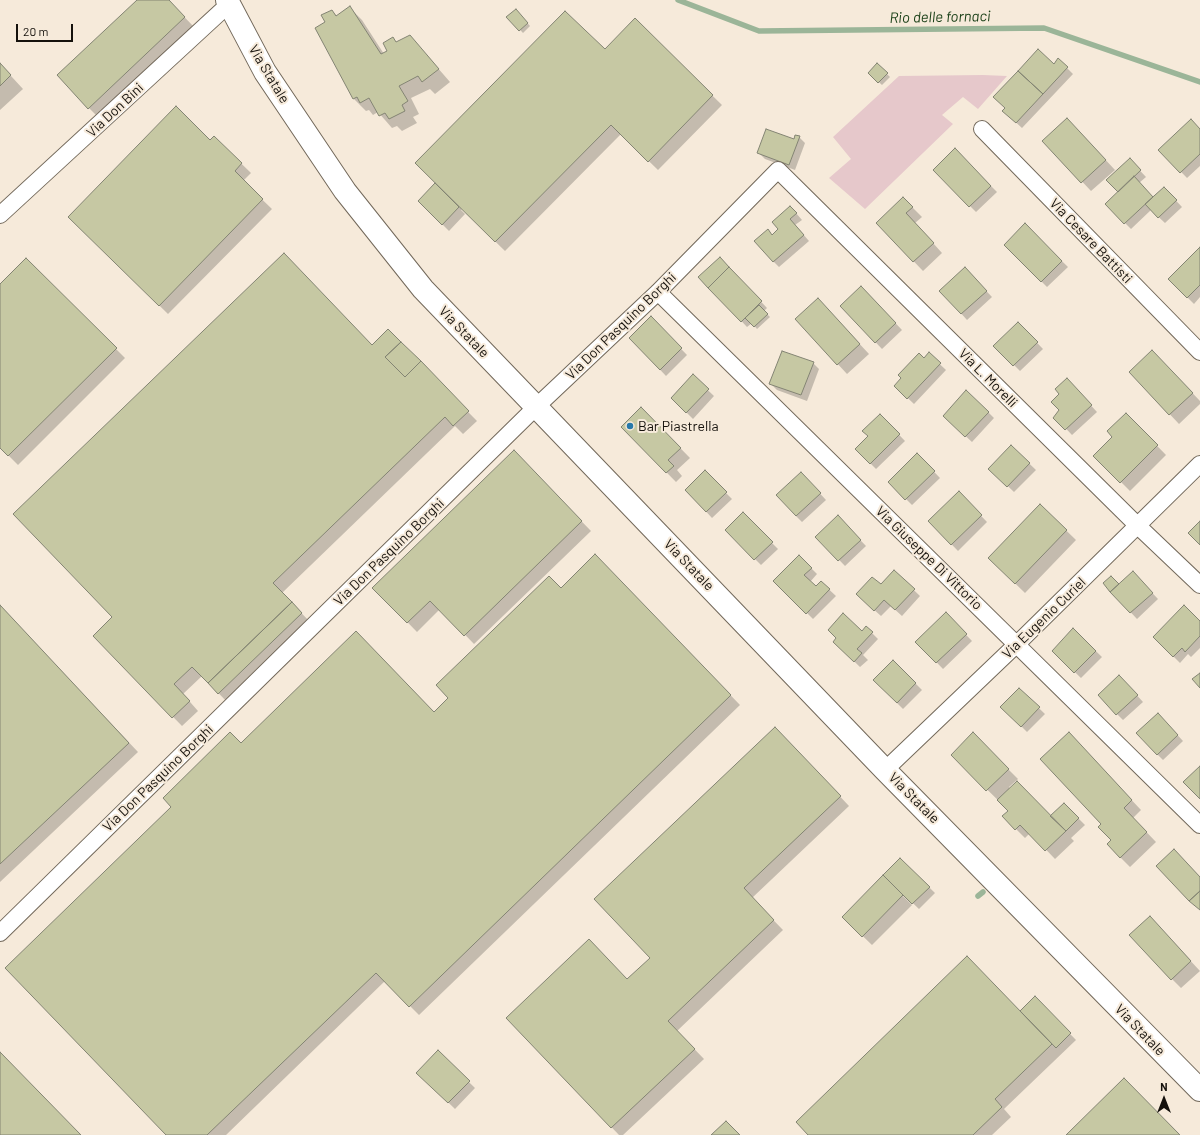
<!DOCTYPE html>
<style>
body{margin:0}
#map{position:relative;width:1200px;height:1135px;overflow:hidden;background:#f6eada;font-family:Barlow,sans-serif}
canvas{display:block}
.north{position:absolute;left:1144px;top:1079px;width:40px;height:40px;-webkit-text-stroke:3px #f6eada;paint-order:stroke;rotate:0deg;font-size:11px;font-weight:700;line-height:16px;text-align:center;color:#15110c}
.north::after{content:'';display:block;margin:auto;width:14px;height:18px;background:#15110c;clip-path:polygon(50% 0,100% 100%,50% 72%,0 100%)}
.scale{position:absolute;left:16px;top:24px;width:57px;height:18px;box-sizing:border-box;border:2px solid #15110c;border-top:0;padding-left:5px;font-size:12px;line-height:14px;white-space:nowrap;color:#15110c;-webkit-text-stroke:3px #f6eada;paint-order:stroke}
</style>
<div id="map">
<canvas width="1200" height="1135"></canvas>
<div class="north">N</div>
<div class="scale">20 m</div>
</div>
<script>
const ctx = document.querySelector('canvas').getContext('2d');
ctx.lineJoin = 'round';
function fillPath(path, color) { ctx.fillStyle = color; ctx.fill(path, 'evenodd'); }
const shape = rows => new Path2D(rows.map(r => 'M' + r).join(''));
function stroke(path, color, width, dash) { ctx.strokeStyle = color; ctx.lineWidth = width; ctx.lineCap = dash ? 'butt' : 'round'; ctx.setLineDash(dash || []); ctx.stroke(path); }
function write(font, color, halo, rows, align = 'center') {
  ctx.font = font + ' Barlow,sans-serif'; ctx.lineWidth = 4; ctx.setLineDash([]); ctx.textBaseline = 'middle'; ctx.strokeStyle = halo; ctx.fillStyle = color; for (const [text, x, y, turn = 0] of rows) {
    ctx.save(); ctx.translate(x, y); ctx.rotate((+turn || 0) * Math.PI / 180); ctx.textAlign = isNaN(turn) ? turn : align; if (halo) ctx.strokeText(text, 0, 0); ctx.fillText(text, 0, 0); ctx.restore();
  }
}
fillPath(shape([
 [983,75,1007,76,978,109,963,97,942,115,953,124,865,209,829,178,851,159,833,137,899,76]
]), '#e6c8cb');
fillPath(shape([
 [139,0,168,0,194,27,98,117,89,108],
 [350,8,362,20,384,54,388,51,393,38,397,43,410,36,450,82,435,94,430,89,411,98,419,114,413,117,417,123,402,131,397,126,392,128,378,112,373,115,369,110,366,111,354,99,316,28,326,23,332,11,337,16],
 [516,10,530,26,523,33,508,17],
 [635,20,722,105,658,170,621,134,505,251,462,209,461,210,465,214,449,231,419,201,437,184,605,51],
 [0,64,23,89,0,110],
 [877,64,890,77,882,85,869,73],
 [1067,68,1073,74,1022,128,1010,117],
 [1076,128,1115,170,1091,191,1044,141],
 [1200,130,1200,166,1187,178,1160,150],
 [214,137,251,173,243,181,272,209,168,314,69,217,210,141],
 [799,137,805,143,795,170,765,159,759,153],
 [955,150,997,192,976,212,934,170],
 [1130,160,1146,177,1139,183,1153,198,1164,188,1182,207,1165,223,1151,210,1131,229,1106,204,1119,192],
 [903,198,922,217,915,223,942,253,923,271,877,223],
 [796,213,802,220,795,225,809,241,779,267,773,261,772,236,780,230,773,222],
 [1025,225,1068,267,1047,287,1005,245],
 [1200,249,1200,297,1194,304,1169,279],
 [720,258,767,308,764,311,770,317,757,329,752,323,747,327,700,277],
 [26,259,125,358,18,465,0,447,0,285],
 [971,275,992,297,967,320,941,291],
 [867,293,902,330,882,349,841,306],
 [827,309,869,354,847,374,796,319],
 [651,318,687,355,666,376,630,338],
 [1018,323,1043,349,1020,371,995,346],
 [388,331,477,421,463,434,455,426,282,593,311,623,228,703,202,676,183,694,198,711,182,726,94,636],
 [929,354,946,370,914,404,895,386],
 [1162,361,1200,401,1200,404,1179,424,1130,372],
 [813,363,819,369,807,401,777,390,771,384],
 [693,376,714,396,693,419,672,398],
 [1073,386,1097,412,1072,435,1055,417],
 [641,408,690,458,677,470,682,476,676,482,622,427],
 [988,412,994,418,972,442,944,416],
 [1126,414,1166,455,1130,491,1095,456,1114,437],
 [880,415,905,441,876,469,856,449,869,436],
 [1011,446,1036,470,1014,492,990,469],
 [514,452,591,531,474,644,440,609,417,632,374,588],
 [917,454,940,478,912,505,889,482],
 [705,472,732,499,712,518,686,490],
 [801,473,826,500,802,522,796,516],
 [959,493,987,522,958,551,929,521],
 [1040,505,1076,540,1025,593,989,558],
 [743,514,778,549,761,565,726,530],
 [838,517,866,546,845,566,817,537],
 [799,556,817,574,810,582,816,588,821,582,836,596,813,619,775,581],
 [605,565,740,705,419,1015,385,981,226,1135,168,1135,241,744,434,713,561,589],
 [894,571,920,596,902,616,891,606,881,616,863,600,881,586],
 [1139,579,1158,599,1137,619,1104,584,1119,585],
 [0,606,138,752,0,882],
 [946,614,972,641,943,669,917,642],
 [1200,622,1200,648,1191,657,1188,654,1180,663,1154,637],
 [866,627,878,639,863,655,868,660,860,667,834,642,862,632],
 [1074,630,1102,657,1081,678,1053,651],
 [893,661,922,690,903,709,874,680],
 [1125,682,1143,702,1123,720,1117,714],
 [1019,689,1045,714,1027,732,1002,707],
 [1158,714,1183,741,1163,760,1157,754],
 [973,734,1018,779,1009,787,1010,789,1051,817,1064,804,1085,825,1071,838,1074,841,1055,859,1030,833,1025,838,1016,829,1009,811,952,755],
 [785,738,849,806,752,898,783,930,677,1031,704,1059,623,1135,619,1135,507,1018,628,980,651,958],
 [1078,743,1141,810,1133,818,1156,842,1130,867,1120,857,1103,824],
 [900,859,935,893,919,909,895,886,894,887,912,905,872,945,843,917],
 [1159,927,1200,971,1181,988,1172,979],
 [1035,998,1076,1040,1004,1109,1011,1117,992,1135,810,1135,1020,1012],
 [438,1052,475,1088,455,1109,418,1073]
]), '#0003');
stroke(shape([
 [678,0,759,31,1044,28,1200,82],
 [978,896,983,892]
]), '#9bb598', 5.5);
const building = shape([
 [137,0,169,0,185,17,88,109,57,75,137,0],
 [350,6,381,54,387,51,383,43,393,37,396,42,410,35,439,69,422,82,418,76,399,86,408,101,402,105,405,111,389,119,385,113,379,116,369,98,360,103,357,97,353,99,315,28,325,22,321,15,332,10,336,16,350,6],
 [516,9,528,23,519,31,506,17,516,9],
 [565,11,605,49,635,18,713,95,648,162,611,125,495,242,415,163,565,11],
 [1038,49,1054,64,1058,58,1068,67,1043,94,1018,71,1038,49],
 [0,63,11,75,0,86,0,63],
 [877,63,888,73,878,83,868,73,877,63],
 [1018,71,1043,94,1016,123,1002,111,1005,108,993,97,1018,71],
 [176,106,210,140,214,136,242,163,235,171,263,199,159,306,68,217,176,106],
 [1067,118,1106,160,1081,183,1042,141,1067,118],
 [1191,119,1200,129,1200,154,1180,173,1158,150,1191,119],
 [766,129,794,139,795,135,800,136,789,165,757,153,766,129],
 [955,148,991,186,969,207,933,170,955,148],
 [1130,158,1141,170,1118,192,1106,180,1130,158],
 [1134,176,1153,197,1124,224,1105,204,1134,176],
 [435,183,459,207,442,225,418,201,435,183],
 [1164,187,1177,200,1158,218,1145,204,1164,187],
 [903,197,913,207,906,213,934,243,913,262,876,223,903,197],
 [790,206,797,213,790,219,804,235,773,262,754,241,768,229,772,235,778,229,772,222,790,206],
 [1025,223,1062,261,1041,282,1004,245,1025,223],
 [1200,247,1200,285,1187,298,1168,279,1200,247],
 [284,253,372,345,388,329,401,342,385,357,405,377,421,361,469,411,453,426,445,417,273,583,292,602,208,683,192,667,174,684,190,701,172,718,93,636,112,617,13,514,284,253],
 [720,257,729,267,708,288,698,277,720,257],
 [26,258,117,348,8,456,0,448,0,284,26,258],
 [729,267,762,301,741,322,708,288,729,267],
 [965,267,987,291,961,314,939,291,965,267],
 [861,286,896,323,875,343,840,306,861,286],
 [818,298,860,344,837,365,795,319,818,298],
 [759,305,768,314,754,327,745,318,759,305],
 [651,316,682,348,660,370,629,338,651,316],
 [1018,322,1038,342,1013,366,993,346,1018,322],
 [401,342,421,361,405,377,385,357,401,342],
 [1152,350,1193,393,1169,415,1129,372,1152,350],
 [782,351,814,362,801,395,769,384,782,351],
 [929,352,941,363,907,399,894,386,901,378,898,375,919,353,924,358,929,352],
 [693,374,709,389,686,413,671,398,693,374],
 [1067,378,1092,405,1065,430,1053,418,1059,410,1051,402,1059,394,1055,389,1067,378],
 [966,390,989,412,965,437,943,416,966,390],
 [641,407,681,448,668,460,674,466,666,473,621,427,641,407],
 [1126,413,1158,445,1120,483,1093,456,1112,437,1107,431,1126,413],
 [880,414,900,434,870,464,855,449,868,436,862,431,880,414],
 [1011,445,1030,463,1007,487,988,469,1011,445],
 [514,450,582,521,464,636,430,601,407,623,372,588,514,450],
 [917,453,935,471,905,500,888,482,917,453],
 [705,470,727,492,706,512,685,490,705,470],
 [801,472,821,493,796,516,776,495,801,472],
 [959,491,982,515,951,545,928,521,959,491],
 [1040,504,1067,530,1015,584,988,558,1040,504],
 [743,512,773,542,754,560,725,530,743,512],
 [838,515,861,540,838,561,815,537,838,515],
 [1200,521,1200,545,1188,533,1200,521],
 [595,554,731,695,409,1007,376,973,207,1135,166,1135,5,968,171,807,163,798,230,732,241,743,356,631,434,712,448,698,436,685,549,576,561,588,595,554],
 [799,555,812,568,804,575,816,586,821,581,830,589,806,614,773,581,799,555],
 [894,570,915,589,895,610,884,600,874,611,856,594,872,577,881,584,894,570],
 [1133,571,1153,593,1130,613,1110,592,1133,571],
 [1111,576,1119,584,1110,592,1103,583,1111,576],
 [292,602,302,613,218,694,208,683,292,602],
 [0,605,129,743,0,864,0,605],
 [1184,605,1200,621,1200,636,1185,652,1182,648,1173,657,1153,637,1184,605],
 [946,612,967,634,936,663,915,642,946,612],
 [843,613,862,631,866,626,873,632,857,649,862,653,854,662,833,642,836,638,828,630,843,613],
 [1073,628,1096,651,1074,673,1052,651,1073,628],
 [893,660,916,683,897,703,873,680,893,660],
 [1200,673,1200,688,1192,679,1200,673],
 [1119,675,1138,695,1116,715,1098,695,1119,675],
 [1019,688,1040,707,1021,727,1000,707,1019,688],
 [1158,713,1178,735,1157,755,1136,733,1158,713],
 [775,727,841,796,744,888,774,920,668,1021,695,1049,611,1128,506,1018,589,939,627,979,650,958,594,899,775,727],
 [973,732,1009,769,986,791,951,755,973,732],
 [1069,732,1132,800,1124,808,1147,832,1120,858,1107,844,1111,840,1098,827,1101,824,1040,759,1069,732],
 [1200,766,1200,799,1183,782,1200,766],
 [1017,781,1066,831,1045,851,1020,825,1015,830,1002,816,1008,811,997,800,1017,781],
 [1064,803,1079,818,1066,831,1050,816,1064,803],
 [1174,849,1200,877,1200,891,1189,901,1156,866,1174,849],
 [900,858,930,887,912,904,883,875,900,858],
 [883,875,903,895,862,937,842,917,883,875],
 [1200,891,1200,910,1189,901,1200,891],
 [1150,916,1191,961,1171,980,1129,935,1150,916],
 [967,956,1052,1044,995,1099,1002,1107,973,1135,808,1135,796,1122,967,956],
 [1035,996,1071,1033,1056,1048,1020,1011,1035,996],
 [438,1050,470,1081,448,1103,416,1073,438,1050],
 [0,1052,81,1135,0,1135,0,1052],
 [1124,1078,1180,1135,1066,1135,1124,1078],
 [726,1121,740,1135,711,1135,726,1121]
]);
fillPath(building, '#c6c8a3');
stroke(building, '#838473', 1);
const minor = shape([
 [982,129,1200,352],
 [0,215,229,4],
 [658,292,1200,825],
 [885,770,1017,644,1200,464],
 [0,933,536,407,658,292,778,170,1138,526,1200,585]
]);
const secondary = shape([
 [227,0,265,72,345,191,423,289,885,770,1200,1090]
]);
stroke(minor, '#72685a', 18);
stroke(secondary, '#72685a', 24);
stroke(minor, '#fff', 16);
stroke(secondary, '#fff', 22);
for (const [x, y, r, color] of [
 [630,426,4,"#2779aa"]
]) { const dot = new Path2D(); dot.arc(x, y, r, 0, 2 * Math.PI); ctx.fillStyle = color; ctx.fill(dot); stroke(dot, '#f6eada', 1.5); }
write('14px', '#15110c', '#f6eada', [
 ["Via Statale",269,74,59],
 ["Via Don Bini",115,110,-43],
 ["Via Cesare Battisti",1091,241,46],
 ["Via Don Pasquino Borghi",621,326,-44],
 ["Via Statale",464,332,46],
 ["Via L. Morelli",988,378,45],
 ["Via Don Pasquino Borghi",389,552,-44],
 ["Via Giuseppe Di Vittorio",929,558,44],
 ["Via Statale",689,565,46],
 ["Via Eugenio Curiel",1044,618,-44],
 ["Via Don Pasquino Borghi",158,778,-44],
 ["Via Statale",914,798,45],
 ["Via Statale",1140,1030,46]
]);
write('14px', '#15110c', '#f6eada', [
 ["Bar Piastrella",638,426]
], 'left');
write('italic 15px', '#183e15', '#f6eada', [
 ["Rio delle fornaci",940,17,-1]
]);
</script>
